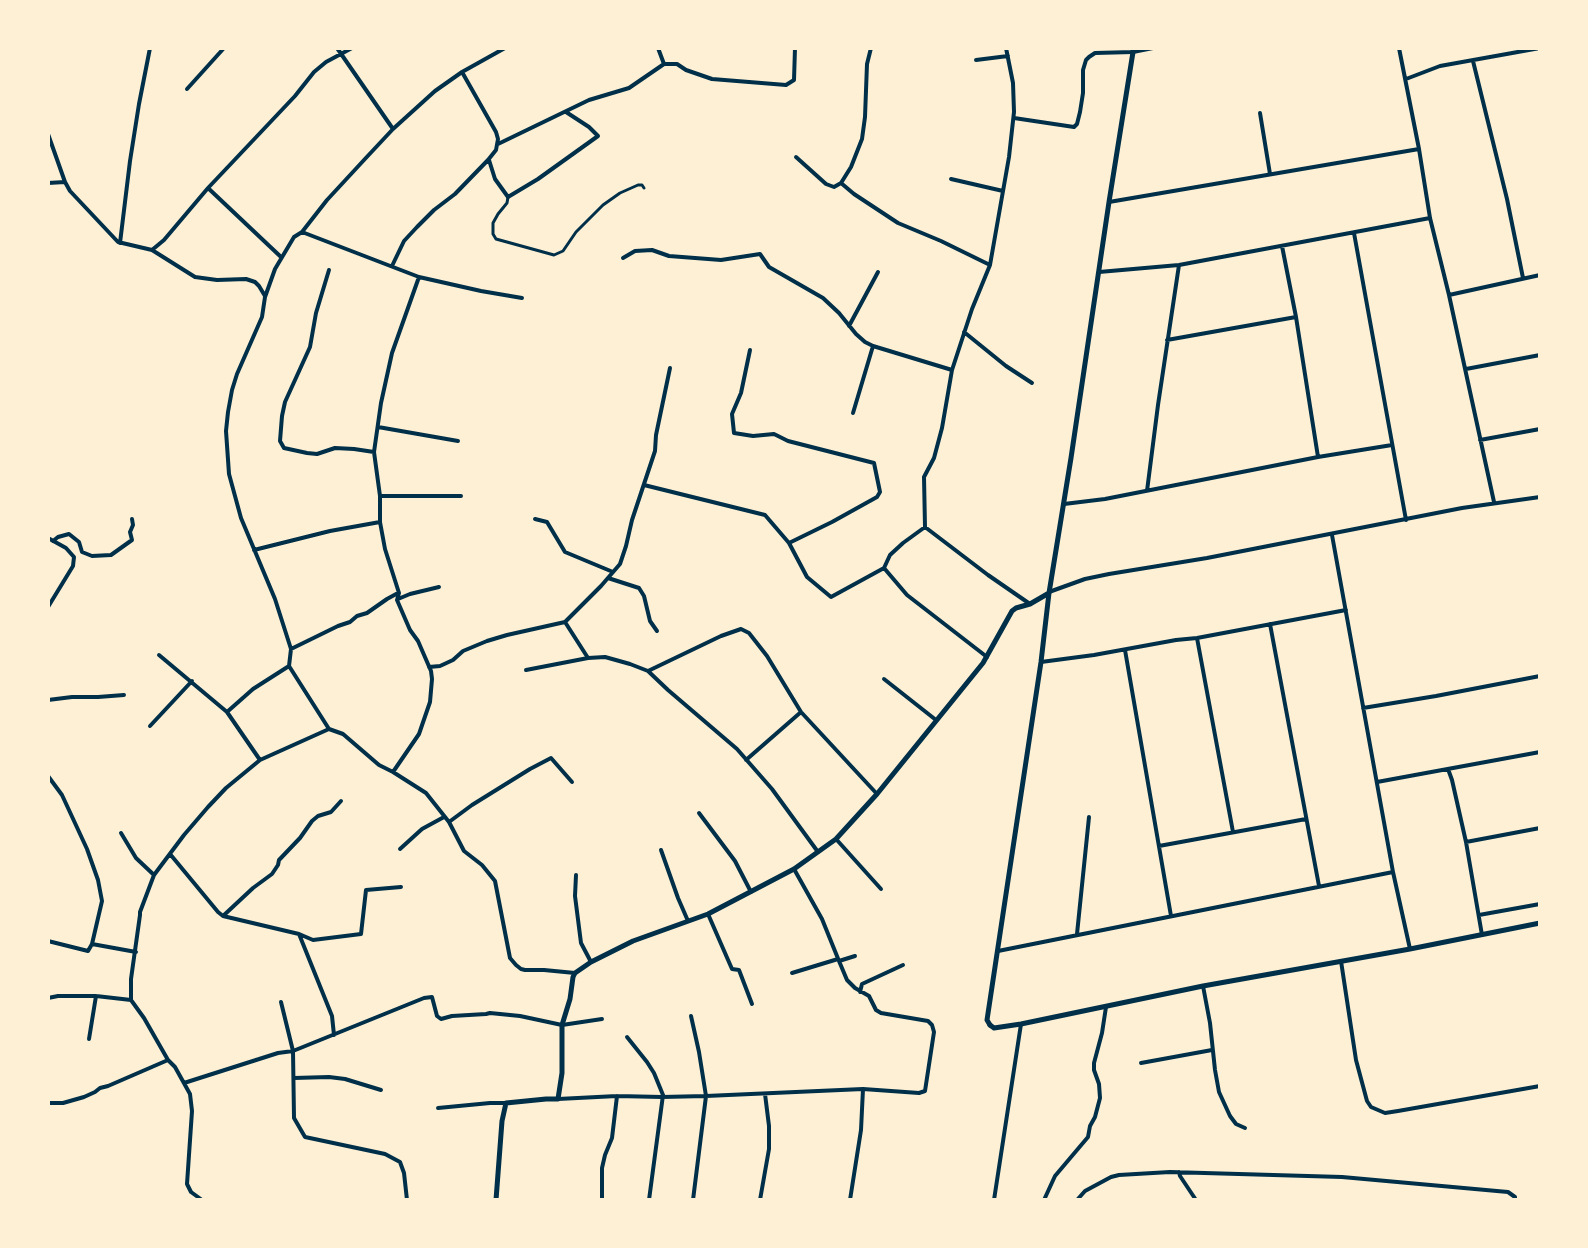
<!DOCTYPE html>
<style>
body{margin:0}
#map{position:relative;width:1588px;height:1248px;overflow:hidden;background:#fdf0d5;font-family:"Golos Text",sans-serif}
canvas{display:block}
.frame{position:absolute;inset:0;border:50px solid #fdf0d5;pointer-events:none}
</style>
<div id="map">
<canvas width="1588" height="1248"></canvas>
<div class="frame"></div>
</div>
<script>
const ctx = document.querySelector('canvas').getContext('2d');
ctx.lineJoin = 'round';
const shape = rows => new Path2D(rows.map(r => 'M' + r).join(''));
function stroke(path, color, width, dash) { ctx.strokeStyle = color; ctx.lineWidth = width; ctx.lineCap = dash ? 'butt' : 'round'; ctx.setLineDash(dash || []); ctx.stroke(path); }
stroke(shape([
 [508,197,507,203,498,214,493,223,493,234,496,239,554,255,563,251,576,232,603,205,620,193,638,185,642,185,644,188]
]), '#003049', 3);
stroke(shape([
 [337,48,393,129],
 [658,48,664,64],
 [1006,48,1013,83,1014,112,1009,157,990,265,972,309,952,370,942,428,934,458,924,477,925,527,988,575,1030,604],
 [1399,48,1419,149,1430,218,1449,295,1494,502],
 [976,60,1008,56],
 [1473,61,1507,199,1523,278],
 [1406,79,1440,66,1540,48],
 [187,89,224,48],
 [1260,113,1270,174],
 [1014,118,1074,127,1077,124,1080,112,1083,93,1083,70,1086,60,1089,57,1095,53,1133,52,1153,48],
 [48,134,65,182,70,191,118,242,152,250,164,240,208,188,295,96,314,72,326,62,352,48],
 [498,144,589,100,629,88,664,64,677,64,686,70,712,79,786,85,794,80,795,48],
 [796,157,826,184,834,187,841,183,851,167,862,139,865,117,867,64,871,48],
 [489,160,495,179,508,197,538,179,598,136,589,127,566,112],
 [951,179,1003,191],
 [48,183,65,182],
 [841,183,854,194,898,223,941,241,990,265],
 [208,188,281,257],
 [1109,202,1419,149],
 [302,232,419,277,481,291,522,298],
 [1354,233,1406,520],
 [120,243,130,161,139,104,150,48],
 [1282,246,1296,317,1318,457],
 [152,250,195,277,217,280,246,279,255,282,259,286,265,296],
 [623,258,635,251,652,250,669,256,721,260,760,254,769,267,823,298,839,313,856,334,865,342,873,346,952,370],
 [392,266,404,241,417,227,434,210,455,194,488,160,496,150,498,139,496,132,462,72],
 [329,270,316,313,310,347,285,402,282,416,280,441,284,448,307,453,317,454,335,448,354,449,374,452],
 [1099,272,1179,265,1430,218],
 [1449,295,1540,275],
 [849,326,878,272],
 [964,332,1006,366,1032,383],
 [1167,340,1296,317],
 [750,350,741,393,732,414,734,433,753,436,774,434,788,441,874,463,880,492,877,497,832,522,789,543],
 [1466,369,1540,355],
 [853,413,873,346],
 [378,427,458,441],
 [1480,440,1540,429],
 [644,485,765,515,789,543,807,577,831,597,884,568,890,555,903,543,925,527],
 [1147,491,1158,405,1179,265],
 [380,496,461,496],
 [1064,504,1105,499,1318,457,1392,445],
 [535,519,547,522,565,552,613,572],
 [1332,535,1393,872,1410,949],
 [48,538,66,548,74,557,73,566,48,607],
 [53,541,58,537,69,534,79,542,82,552,92,556,111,555,132,540,130,532,133,525,132,519],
 [254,550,330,531,380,522],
 [884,568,907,595,987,657],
 [608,578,639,588,644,596,650,621,657,631],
 [1049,592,1085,579,1109,574,1207,558,1462,508,1540,497],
 [398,599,410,594,439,587],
 [565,622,588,658,605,657,630,664,648,671,721,636,741,629,749,633,767,656,801,712,877,794],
 [1270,624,1319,886],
 [1197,638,1233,832],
 [291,649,338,626,350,622,357,616,367,613,387,599,398,593],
 [1125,650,1171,916],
 [159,655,227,712,260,760],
 [1041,662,1094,655,1176,640,1197,638,1346,610],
 [429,667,440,666,453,660,463,651,487,641,507,635,565,622,601,586,620,564,626,546,632,520,655,451,656,435,670,368],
 [526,670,588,658],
 [648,671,668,690,737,749,772,789,818,852],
 [884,679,936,720],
 [48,700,72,697,98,697,124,695],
 [1363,708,1436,696,1540,676],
 [227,712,253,689,289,666],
 [150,726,192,681],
 [329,729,289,666,291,649,275,599,241,518,229,474,226,431,228,412,232,390,237,374,262,317,265,297,275,269,294,237,302,232,327,200,364,160,393,129,435,91,462,72,505,48],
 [329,729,343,734,379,765,393,772,426,793,449,822,464,851,482,865,495,881,510,958,516,965,521,969,525,970,544,970,575,973],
 [746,760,801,712],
 [1448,769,1452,780,1466,842,1482,935],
 [393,772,419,734,430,702,432,679,431,671,418,641,410,630,397,600,399,593,385,549,380,522,380,496,374,452,381,403,392,353,419,277],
 [48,776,62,795,87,849,98,880,102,901,92,944,88,951,48,941],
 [1377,782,1540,752],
 [699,813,735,861,751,892],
 [449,822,472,805,530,769,551,758,572,782],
 [121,833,136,858,154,875],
 [836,839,881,889],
 [1466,842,1540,828],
 [1159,846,1306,819],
 [400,849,422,829,444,817],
 [661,850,678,898,688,921],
 [170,854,218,912,223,916,299,934,313,940,361,934,366,890,401,887],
 [576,875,575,896,581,943,591,962],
 [708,914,732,969,739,970,752,1004],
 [1479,915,1540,904],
 [223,916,253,888,272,874,278,865,279,860,300,838,312,821,318,816,331,812,341,801],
 [299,934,332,1016,334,1035],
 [1077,934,1089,817],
 [92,944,136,952],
 [998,951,1393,872],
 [839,961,855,956],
 [1341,961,1356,1060,1367,1101,1371,1107,1385,1113,1398,1111,1540,1086],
 [792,973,838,959],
 [1203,986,1210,1023,1215,1070,1219,1092,1230,1116,1236,1124,1245,1128],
 [860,992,862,984,903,965],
 [48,998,58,996,96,996,131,1000],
 [281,1002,293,1051,294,1118,305,1137,385,1154,400,1162,404,1173,407,1200],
 [691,1016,699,1052,706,1096,693,1200],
 [627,1037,647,1062,654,1073,663,1095,649,1200],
 [89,1039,96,996],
 [1141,1063,1212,1050],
 [294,1078,329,1077,345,1079,381,1090],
 [184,1083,278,1053,293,1051,424,998,432,997,437,1016,441,1019,452,1016,486,1014,490,1013,520,1016,562,1025,602,1019],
 [558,1099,617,1096,662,1097,706,1096,863,1089,919,1093,925,1091,934,1032,932,1025,928,1021,881,1013,876,1010,869,996,855,988,847,980,839,961,822,919,794,869],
 [48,1103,63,1103,84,1097,95,1092,100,1088,108,1086,168,1060],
 [438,1108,490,1103,506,1103],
 [1179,1172,1180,1176,1196,1200],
 [202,1200,191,1192,187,1184,192,1111,190,1094,175,1067,168,1060,144,1018,131,1000,131,979,140,915,140,912,154,875,184,835,208,807,226,788,260,760,329,729],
 [602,1200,602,1168,605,1155,612,1138,617,1096],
 [760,1200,769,1149,769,1126,765,1094],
 [850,1200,861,1130,863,1089],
 [994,1200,1021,1024],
 [1044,1200,1055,1176,1088,1137,1090,1126,1095,1117,1100,1098,1099,1084,1094,1070,1094,1063,1102,1033,1106,1007],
 [1077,1200,1085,1191,1111,1177,1119,1175,1170,1172,1342,1177,1508,1192,1515,1197,1515,1200]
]), '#003049', 4);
stroke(shape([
 [990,1025,987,1020,1041,662,1049,593,1071,458,1109,202,1133,52,1133,48],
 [496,1200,502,1121,506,1103,546,1099,558,1099,562,1073,562,1025,570,999,573,977,575,973,591,962,633,941,708,914,794,869,836,839,877,794,983,663,1012,611,1016,608,1030,604,1049,593]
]), '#003049', 5);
stroke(shape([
 [990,1025,994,1028,1021,1024,1203,986,1410,949,1540,923]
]), '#003049', 5);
</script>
